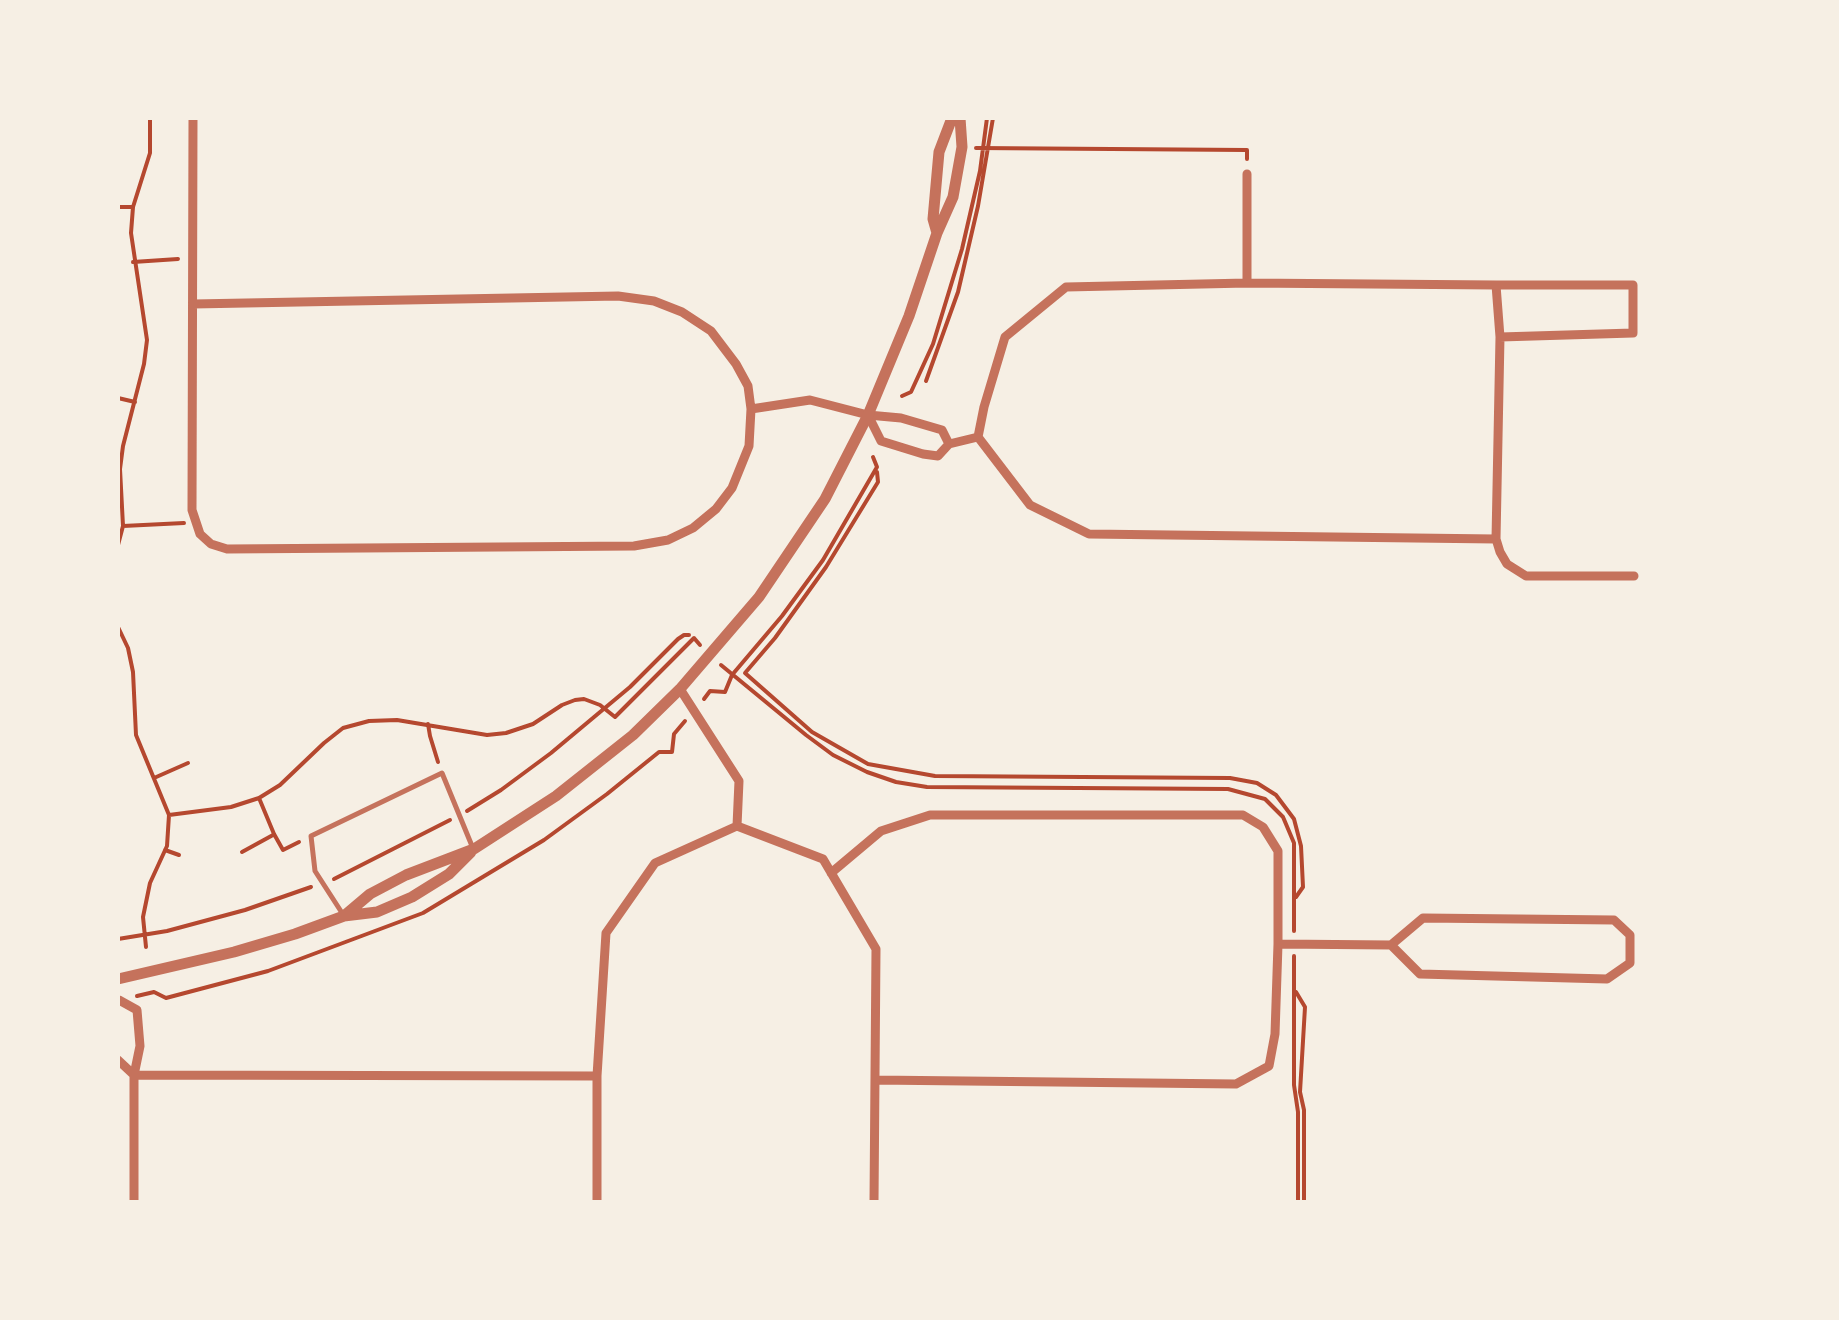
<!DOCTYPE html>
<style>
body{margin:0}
#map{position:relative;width:1839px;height:1320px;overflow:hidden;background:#f6efe4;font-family:Montserrat,sans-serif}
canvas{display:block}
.frame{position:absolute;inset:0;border:120px solid #f6efe4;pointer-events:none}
</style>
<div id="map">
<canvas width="1839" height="1320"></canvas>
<div class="frame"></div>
</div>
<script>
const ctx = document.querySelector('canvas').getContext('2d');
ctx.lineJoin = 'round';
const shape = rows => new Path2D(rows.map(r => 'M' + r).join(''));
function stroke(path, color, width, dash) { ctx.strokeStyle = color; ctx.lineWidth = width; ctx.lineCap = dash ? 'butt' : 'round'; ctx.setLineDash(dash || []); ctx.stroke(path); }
stroke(shape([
 [976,148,1247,150,1247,159],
 [118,207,133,207],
 [133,262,178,259],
 [926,381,958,292,978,206,993,118],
 [902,396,911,392,933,344,962,249,980,171,987,118],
 [118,398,135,402],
 [877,472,878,482,826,567,775,638,745,673,812,732,868,764,935,776,1230,778,1257,783,1276,795,1294,819,1301,846,1303,887,1296,897],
 [123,526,184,523],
 [118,545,123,526,120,469,123,446,144,364,147,340,131,233,133,207,150,153,150,118],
 [118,627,128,648,133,672,136,735,169,815,167,846,150,883,143,917,146,947],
 [721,665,806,735,833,755,867,772,896,782,927,787,1228,789,1265,799,1283,817,1294,843,1294,931],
 [704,699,710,691,725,692,732,675,782,616,823,560,877,467,873,457],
 [428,724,430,736,438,762],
 [154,778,188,763],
 [259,798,274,834,283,850,299,842],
 [467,811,501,790,551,753,630,687,678,639,684,635,689,635],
 [169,815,231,807,259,798,280,785,324,743,343,728,369,721,397,720,487,735,506,733,533,724,562,705,575,700,584,699,600,705,615,717,694,638,700,645],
 [165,850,179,855],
 [242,852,273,835],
 [334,879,450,820],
 [118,939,167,931,245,910,311,887],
 [1294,956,1294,1085,1298,1112,1298,1202],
 [1296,992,1305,1007,1300,1092,1304,1110,1304,1202],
 [137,996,154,992,166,998,268,971,423,913,544,840,607,794,659,752,672,752,674,734,685,721]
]), '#b5482f', 4);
stroke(shape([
 [344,916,315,871,311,836,442,773,472,846]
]), '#c5725c', 5);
stroke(shape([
 [193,118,192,510,200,534,211,544,227,549,634,546,668,540,693,528,716,509,732,488,749,446,751,409,748,386,736,364,711,331,682,312,654,301,618,296,193,304],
 [1247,174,1247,283],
 [1496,285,1633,285,1633,333,1500,337],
 [751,409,810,400,868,415,901,418,942,430,949,444],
 [868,415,881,441,923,454,938,456,949,444,978,437],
 [1496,539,1089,534,1030,505,978,437,984,407,1005,337,1066,287,1247,283,1496,285,1500,337,1496,539,1500,552,1507,564,1526,576,1634,576],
 [680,689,739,781,737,826],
 [831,873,881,831,930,815,1243,815,1263,827,1278,851,1278,944,1275,1034,1269,1066,1236,1084,875,1080],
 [1278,944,1391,945,1420,974,1607,979,1630,963,1630,935,1614,920,1423,918,1391,945],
 [119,1000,137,1010,140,1046,134,1075,134,1202],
 [118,1060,134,1075],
 [134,1075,597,1076],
 [597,1202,597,1076,606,933,655,863,737,826,823,859,876,949,874,1202]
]), '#c5725c', 9);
stroke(shape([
 [937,233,933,219,939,152,952,118],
 [344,916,370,894,406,875,474,849,556,796,633,735,680,689,759,597,825,499,868,415,909,316,937,233,953,197,962,147,960,118],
 [118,979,234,952,295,934,344,916,377,912,412,897,449,874,471,852]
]), '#c5725c', 11);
</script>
